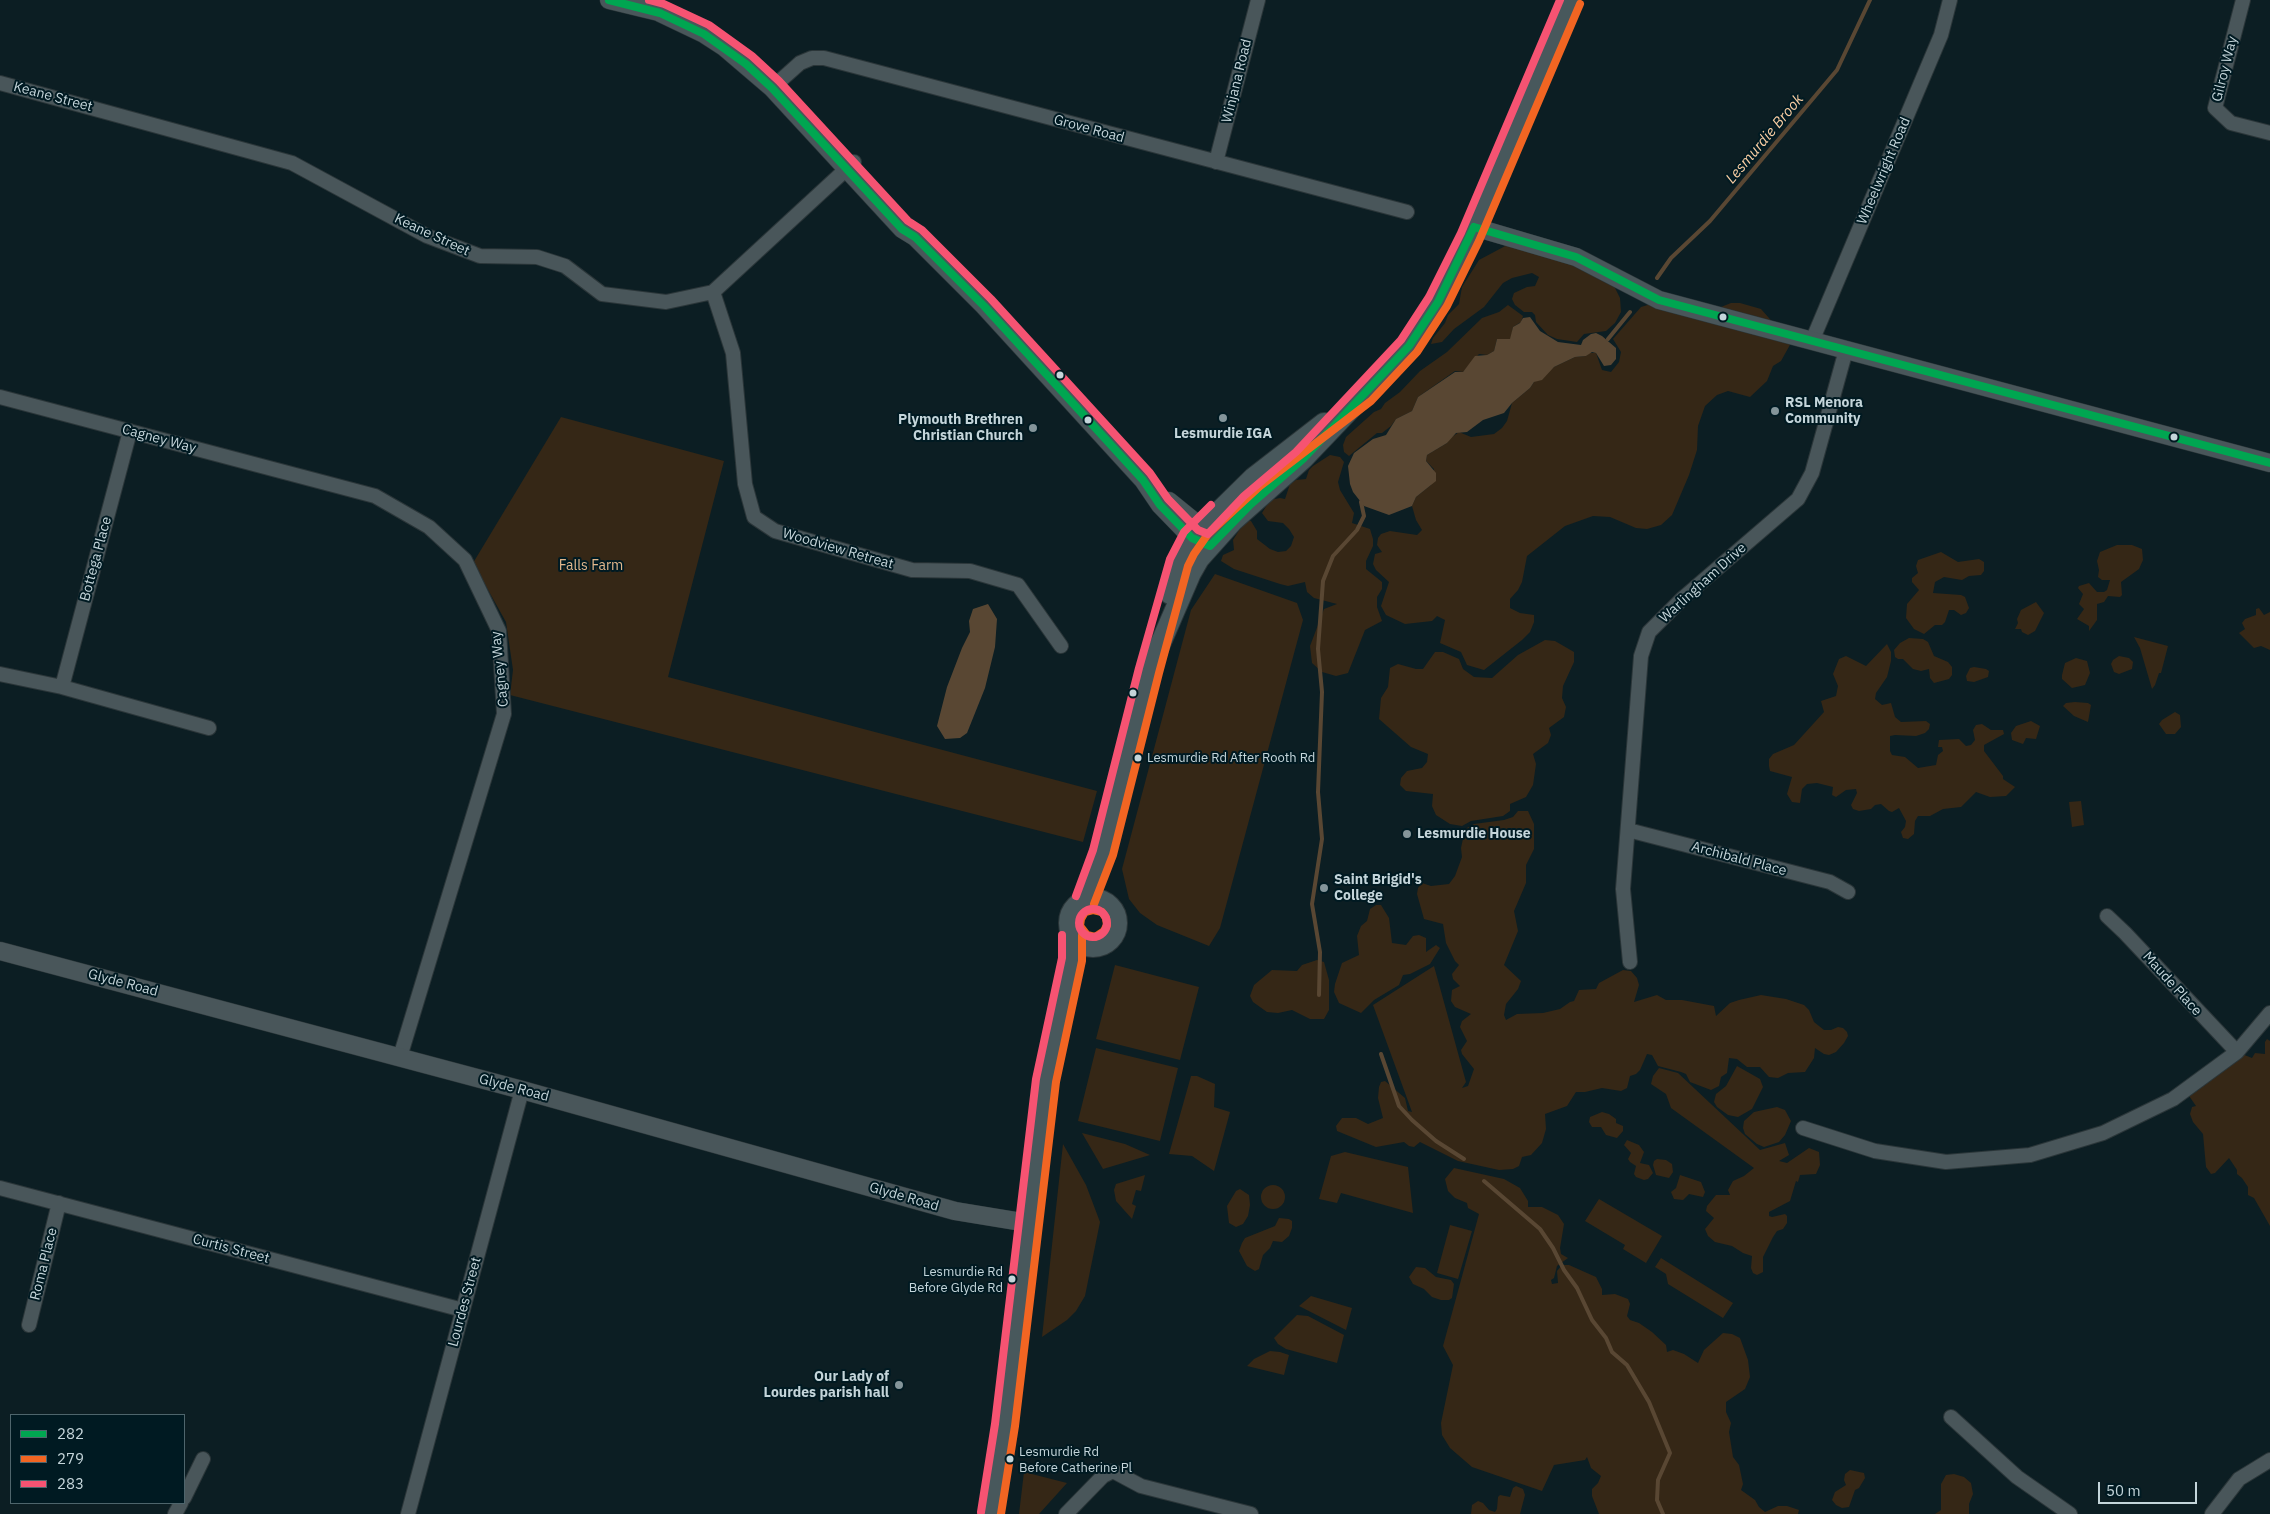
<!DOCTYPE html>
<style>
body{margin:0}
#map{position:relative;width:2270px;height:1514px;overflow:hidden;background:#0c1e23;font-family:"IBM Plex Sans",sans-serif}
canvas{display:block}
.legend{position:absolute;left:10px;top:1414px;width:175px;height:90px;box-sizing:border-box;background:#001a22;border:1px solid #4e656c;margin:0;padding:6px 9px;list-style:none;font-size:15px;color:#c4d5da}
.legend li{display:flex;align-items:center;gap:10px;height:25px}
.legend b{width:25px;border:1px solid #4e656c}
.scale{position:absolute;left:2098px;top:1482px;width:99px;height:22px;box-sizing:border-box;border:2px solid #c4d5da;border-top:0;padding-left:6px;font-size:15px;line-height:18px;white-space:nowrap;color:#c4d5da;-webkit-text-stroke:4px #001a22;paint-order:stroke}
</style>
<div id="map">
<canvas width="2270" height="1514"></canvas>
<ul class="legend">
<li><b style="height:6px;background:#00a651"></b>282</li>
<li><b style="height:6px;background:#f26522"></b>279</li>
<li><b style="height:6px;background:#f65372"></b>283</li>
</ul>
<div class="scale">50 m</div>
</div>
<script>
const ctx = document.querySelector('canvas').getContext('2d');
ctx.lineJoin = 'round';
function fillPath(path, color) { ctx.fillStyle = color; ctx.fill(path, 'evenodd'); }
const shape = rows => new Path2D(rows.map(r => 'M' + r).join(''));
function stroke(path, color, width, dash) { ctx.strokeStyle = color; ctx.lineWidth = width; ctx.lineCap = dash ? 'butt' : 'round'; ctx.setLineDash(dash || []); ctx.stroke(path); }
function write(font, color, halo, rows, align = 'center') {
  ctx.font = font + ' "IBM Plex Sans",sans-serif'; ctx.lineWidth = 4; ctx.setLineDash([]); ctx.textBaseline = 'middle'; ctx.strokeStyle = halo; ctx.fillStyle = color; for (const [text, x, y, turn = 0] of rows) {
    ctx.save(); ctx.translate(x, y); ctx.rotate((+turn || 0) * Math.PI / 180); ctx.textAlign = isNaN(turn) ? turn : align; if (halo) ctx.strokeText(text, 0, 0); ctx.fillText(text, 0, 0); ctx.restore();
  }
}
fillPath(shape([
 [1509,244,1545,252,1611,280,1620,298,1621,312,1615,323,1606,331,1584,334,1577,342,1557,339,1548,335,1536,322,1535,315,1532,312,1524,312,1515,305,1512,299,1514,293,1527,287,1535,286,1539,277,1532,273,1512,278,1503,283,1484,307,1454,329,1442,342,1431,344,1433,338,1445,323,1448,315,1459,304,1462,287,1479,260],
 [1731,303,1740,303,1761,309,1791,343,1781,361,1773,366,1767,381,1750,397,1728,391,1717,395,1705,406,1698,426,1697,450,1689,475,1672,515,1661,525,1647,529,1636,528,1610,517,1593,516,1565,526,1527,556,1522,582,1518,590,1510,599,1510,608,1520,613,1534,615,1534,622,1530,632,1522,640,1484,670,1467,665,1461,652,1440,643,1445,620,1437,616,1432,621,1405,624,1386,615,1381,606,1389,582,1376,570,1373,564,1375,554,1382,552,1377,545,1378,538,1381,534,1390,531,1417,535,1422,530,1416,520,1412,506,1416,497,1431,485,1434,469,1426,461,1427,455,1447,443,1449,439,1459,432,1471,437,1494,434,1502,428,1507,421,1512,403,1530,388,1534,382,1554,367,1575,357,1586,356,1589,353,1596,353,1602,370,1611,372,1619,362,1621,352,1613,339,1641,307,1651,304,1711,311],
 [1508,305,1523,316,1521,322,1513,327,1511,339,1497,339,1494,351,1487,355,1479,354,1463,372,1455,371,1418,397,1412,411,1396,419,1391,426,1382,433,1377,433,1349,456,1344,452,1343,445,1346,437,1374,412,1381,409,1385,403,1400,392,1420,371,1447,352,1482,318,1499,312],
 [561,417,724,461,668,677,1097,791,1083,842,510,695,513,670,506,622,473,563],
 [1330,455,1340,457,1344,462,1338,482,1340,490,1354,513,1352,523,1370,529,1373,539,1373,546,1366,561,1366,569,1382,582,1382,589,1377,597,1377,607,1382,621,1365,630,1348,673,1336,676,1322,672,1312,663,1310,646,1324,609,1337,604,1314,598,1307,592,1305,582,1288,586,1280,584,1234,569,1221,561,1223,555,1234,550,1233,540,1245,521,1251,521,1257,531,1257,539,1270,549,1278,552,1286,551,1291,546,1294,537,1289,529,1283,523,1268,521,1262,513,1270,500,1280,498,1285,499,1290,484,1296,480,1306,479,1309,470,1313,466],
 [2117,545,2132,545,2142,549,2143,560,2139,569,2121,582,2122,595,2120,597,2108,596,2104,602,2097,604,2097,620,2089,631,2089,626,2077,619,2084,609,2079,604,2083,594,2078,588,2079,586,2089,583,2097,592,2104,592,2107,590,2110,580,2102,580,2098,577,2099,570,2097,561,2100,552],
 [1941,552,1958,562,1979,559,1984,562,1984,571,1981,575,1969,576,1962,580,1944,577,1935,582,1933,593,1961,595,1965,597,1969,608,1966,613,1961,615,1954,610,1949,610,1945,622,1942,625,1935,625,1924,634,1914,629,1906,618,1907,604,1919,590,1912,582,1912,578,1918,573,1916,566,1918,560],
 [1215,574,1297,603,1303,620,1220,928,1209,946,1157,925,1140,913,1129,899,1122,869,1191,610],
 [2036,602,2044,613,2035,631,2028,635,2022,632,2021,629,2015,629,2018,623,2017,619,2021,610],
 [2259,608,2264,615,2270,612,2270,650,2261,646,2254,648,2239,633,2245,629,2242,623,2245,619,2256,615,2256,609],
 [2134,637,2168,646,2161,673,2159,673,2155,685,2152,689,2140,648],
 [1909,638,1923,639,1928,642,1934,656,1948,662,1952,667,1952,675,1949,679,1934,683,1930,678,1929,669,1921,671,1913,669,1903,659,1898,659,1895,657,1894,650,1900,643],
 [1545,640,1555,641,1574,652,1574,662,1563,686,1562,698,1566,707,1564,717,1549,728,1551,735,1548,743,1533,754,1536,764,1533,785,1526,797,1510,804,1510,811,1503,816,1471,821,1462,826,1450,824,1436,815,1432,806,1433,794,1406,791,1400,785,1401,778,1407,771,1422,768,1427,762,1428,754,1411,747,1379,719,1381,698,1388,687,1390,668,1398,664,1416,669,1423,669,1435,652,1443,652,1459,659,1463,669,1474,677,1492,678,1518,655],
 [1887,644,1891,652,1891,661,1887,677,1876,693,1875,699,1882,705,1891,703,1895,717,1901,722,1926,721,1930,724,1929,729,1925,733,1916,736,1895,735,1890,736,1890,751,1892,755,1905,757,1918,768,1936,765,1938,755,1943,751,1942,747,1938,747,1939,740,1959,739,1966,746,1971,745,1975,740,1973,730,1976,725,1982,724,1991,730,2003,730,2004,734,1984,745,1984,751,2003,776,2003,779,2015,787,2006,796,1990,797,1976,792,1961,807,1943,809,1930,816,1918,816,1915,821,1914,834,1908,839,1903,838,1901,832,1905,827,1906,821,1899,808,1892,812,1889,811,1881,804,1875,805,1871,809,1859,811,1853,809,1851,805,1857,793,1856,789,1846,790,1836,797,1832,795,1833,787,1817,783,1807,784,1802,789,1800,803,1792,802,1787,794,1792,777,1770,771,1769,766,1769,759,1773,754,1794,745,1824,712,1821,701,1836,696,1838,686,1833,674,1839,659,1846,656,1866,666],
 [2119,656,2129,658,2133,662,2132,669,2119,674,2114,672,2111,664,2113,660],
 [2076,658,2087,661,2090,673,2085,685,2072,688,2062,679,2062,675,2065,663],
 [1974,667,1986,669,1989,671,1988,677,1974,682,1967,681,1966,676,1970,668],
 [2075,702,2088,703,2091,705,2088,722,2074,716,2063,706,2066,703],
 [2175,712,2180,715,2181,727,2175,734,2166,734,2159,724,2162,720],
 [2031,721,2040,726,2036,739,2026,738,2023,744,2012,740,2011,733,2016,726],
 [2081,801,2084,825,2072,827,2069,802],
 [1518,811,1528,811,1534,824,1534,849,1526,865,1526,883,1514,911,1518,931,1504,965,1521,981,1518,989,1506,1004,1504,1015,1506,1020,1517,1014,1543,1013,1560,1009,1570,1002,1574,1001,1579,990,1596,989,1599,983,1623,970,1631,971,1637,978,1639,985,1634,1002,1657,995,1666,1000,1682,1000,1714,1006,1716,1016,1730,1003,1739,1000,1761,995,1786,999,1804,1005,1809,1010,1814,1022,1824,1030,1831,1030,1838,1027,1843,1028,1847,1032,1848,1036,1844,1043,1836,1052,1829,1055,1824,1054,1815,1048,1814,1058,1805,1072,1788,1073,1778,1078,1769,1077,1760,1067,1747,1067,1737,1059,1729,1058,1727,1073,1721,1077,1719,1086,1711,1090,1690,1082,1686,1074,1681,1072,1658,1066,1652,1055,1647,1054,1640,1070,1636,1074,1630,1076,1627,1088,1621,1091,1602,1088,1585,1092,1576,1092,1567,1106,1545,1114,1546,1129,1542,1143,1531,1155,1522,1157,1519,1166,1513,1169,1499,1170,1458,1161,1420,1142,1414,1147,1409,1146,1404,1142,1376,1147,1337,1131,1336,1126,1342,1118,1356,1118,1368,1124,1383,1118,1378,1098,1379,1087,1381,1082,1385,1081,1405,1098,1408,1111,1412,1112,1373,1005,1434,966,1466,1082,1462,1088,1468,1086,1474,1069,1462,1054,1461,1050,1467,1041,1460,1027,1462,1021,1471,1014,1455,1007,1451,1001,1452,990,1460,986,1453,979,1452,974,1459,965,1455,961,1446,943,1443,924,1424,919,1417,894,1418,888,1422,883,1431,886,1449,884,1455,876,1462,857,1461,848,1465,829,1474,824,1504,820,1513,817],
 [1376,905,1381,905,1389,918,1392,943,1406,945,1413,936,1419,935,1426,938,1426,952,1436,945,1440,948,1430,964,1410,974,1403,975,1399,985,1374,1000,1361,1013,1339,1003,1334,992,1335,984,1342,963,1359,955,1357,936,1361,926,1367,921,1370,909],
 [1317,960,1324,962,1329,980,1329,1010,1324,1019,1310,1019,1292,1010,1278,1013,1267,1012,1253,1002,1250,996,1254,985,1272,970,1297,971,1302,965],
 [1115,965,1199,987,1180,1060,1096,1039],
 [2267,1039,2270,1041,2270,1226,2254,1198,2248,1195,2248,1187,2242,1178,2237,1174,2237,1170,2229,1158,2215,1173,2211,1174,2206,1167,2203,1134,2193,1122,2190,1114,2192,1107,2196,1106,2185,1090,2237,1052,2252,1058,2255,1053,2265,1054,2265,1042],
 [1096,1048,1178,1068,1160,1141,1078,1121],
 [1737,1066,1760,1079,1763,1087,1752,1109,1738,1117,1728,1115,1717,1107,1714,1102,1716,1094,1726,1086],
 [1659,1068,1678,1073,1760,1150,1785,1143,1789,1155,1779,1161,1787,1163,1809,1148,1819,1152,1820,1165,1816,1174,1800,1175,1798,1182,1796,1181,1790,1201,1769,1212,1769,1216,1772,1217,1785,1214,1787,1216,1787,1223,1783,1229,1777,1231,1773,1237,1763,1257,1763,1272,1757,1275,1753,1273,1751,1268,1752,1256,1743,1253,1732,1246,1715,1242,1708,1236,1705,1229,1714,1218,1706,1211,1707,1206,1716,1195,1730,1195,1728,1190,1733,1181,1744,1176,1754,1168,1671,1108,1666,1094,1651,1084,1653,1076],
 [1191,1076,1197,1076,1215,1084,1214,1107,1230,1112,1214,1171,1192,1156,1169,1154],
 [1777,1107,1785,1110,1791,1121,1785,1135,1779,1142,1764,1147,1757,1144,1745,1134,1743,1128,1744,1121,1754,1112],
 [1602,1112,1609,1114,1616,1119,1616,1123,1623,1126,1623,1131,1617,1138,1606,1135,1601,1127,1592,1127,1589,1122,1590,1117],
 [1082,1133,1125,1144,1150,1155,1103,1169],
 [1627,1140,1639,1145,1644,1152,1640,1163,1649,1165,1653,1173,1648,1179,1644,1180,1636,1177,1634,1174,1636,1166,1630,1162,1628,1159,1631,1153,1624,1145],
 [1063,1144,1086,1185,1100,1222,1085,1296,1076,1311,1067,1320,1042,1337],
 [1345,1152,1408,1167,1413,1213,1341,1193,1337,1203,1319,1199,1331,1156],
 [1657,1159,1666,1160,1672,1164,1673,1172,1669,1178,1656,1175,1653,1165,1654,1161],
 [1454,1168,1504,1179,1520,1188,1528,1201,1528,1207,1542,1207,1558,1215,1564,1224,1560,1248,1561,1254,1568,1258,1557,1266,1554,1278,1551,1280,1552,1284,1558,1283,1557,1271,1562,1265,1569,1265,1596,1277,1602,1289,1602,1295,1615,1294,1628,1299,1630,1304,1627,1316,1630,1320,1639,1323,1652,1332,1666,1345,1667,1352,1673,1350,1684,1354,1698,1363,1704,1350,1723,1333,1732,1334,1740,1338,1748,1360,1750,1377,1745,1389,1726,1402,1726,1412,1731,1423,1729,1432,1733,1457,1739,1465,1743,1484,1741,1490,1755,1500,1759,1507,1765,1512,1778,1506,1787,1506,1799,1510,1798,1514,1599,1514,1592,1496,1592,1489,1598,1483,1601,1476,1591,1468,1587,1457,1585,1460,1554,1465,1542,1491,1472,1467,1450,1448,1442,1435,1441,1423,1453,1365,1443,1346,1479,1214,1468,1208,1467,1203,1455,1198,1448,1191,1445,1179],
 [1145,1175,1141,1191,1136,1190,1132,1204,1136,1206,1132,1219,1116,1201,1114,1190,1116,1184],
 [1680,1175,1701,1182,1705,1192,1703,1197,1689,1194,1683,1200,1674,1199,1671,1192,1676,1188],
 '1261 1197a12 12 0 1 1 24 0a12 12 0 1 1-24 0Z',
 [1240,1189,1249,1195,1250,1205,1248,1216,1243,1224,1236,1227,1229,1223,1227,1206,1236,1191],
 [1599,1199,1662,1236,1646,1263,1623,1249,1625,1245,1585,1221],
 [1279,1218,1289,1219,1292,1221,1292,1228,1289,1236,1282,1242,1273,1241,1270,1248,1263,1255,1259,1269,1255,1271,1247,1266,1239,1251,1242,1243,1245,1238,1275,1226],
 [1450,1225,1472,1231,1458,1279,1437,1273],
 [1661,1258,1733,1303,1723,1318,1668,1284,1666,1274,1655,1267],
 [1416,1267,1425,1268,1436,1277,1451,1280,1454,1284,1452,1298,1449,1300,1441,1300,1432,1297,1424,1289,1413,1284,1409,1277],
 [1311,1296,1352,1308,1346,1330,1299,1306],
 [1297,1315,1308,1316,1344,1335,1337,1363,1286,1349,1278,1344,1274,1338],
 [1270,1351,1280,1352,1289,1355,1284,1375,1247,1366,1254,1359],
 [1850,1470,1864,1473,1865,1478,1859,1488,1855,1490,1849,1507,1842,1508,1836,1505,1832,1500,1835,1492,1846,1485,1844,1480,1845,1474],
 [1024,1472,1067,1483,1039,1514,1019,1514],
 [1954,1474,1964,1477,1971,1483,1973,1494,1969,1504,1969,1514,1935,1514,1941,1510,1941,1484,1946,1475],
 [1516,1486,1523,1489,1525,1495,1520,1514,1471,1514,1472,1505,1478,1501,1483,1503,1489,1510,1495,1512,1497,1509,1498,1497,1500,1495,1510,1497,1513,1488]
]), '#352716');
fillPath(shape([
 [1530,317,1540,331,1558,342,1581,345,1583,340,1591,334,1596,333,1602,336,1616,348,1616,359,1611,365,1604,366,1596,353,1592,352,1586,356,1575,357,1554,367,1542,380,1534,382,1530,388,1512,403,1504,413,1483,420,1467,432,1456,433,1447,443,1427,455,1426,461,1436,473,1436,481,1416,497,1412,506,1389,515,1364,506,1353,492,1350,484,1348,466,1354,453,1373,439,1386,435,1396,419,1412,411,1418,397,1455,372,1463,372,1475,356,1487,355,1494,351,1497,339,1510,339,1513,327,1520,323,1523,318],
 [988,604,997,619,995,647,985,688,967,733,960,738,945,739,937,726,947,687,962,648,970,632,969,621,973,609]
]), '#594733');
stroke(shape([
 [1657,278,1671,258,1710,221,1837,70,1870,0],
 [1608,339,1630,312],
 [1319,995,1320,952,1312,904,1322,839,1318,792,1322,692,1318,649,1323,581,1333,556,1357,530,1364,516,1361,502],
 [1381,1054,1399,1106,1412,1120,1436,1141,1464,1159],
 [1484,1181,1540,1229,1553,1248,1564,1270,1577,1288,1592,1320,1606,1338,1612,1352,1627,1365,1649,1402,1670,1453,1658,1480,1657,1500,1663,1514]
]), '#594733', 4);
const minor = shape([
 [2243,0,2215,108,2231,123,2270,133],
 [0,83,292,163,427,236,480,256,537,257,565,266,602,294,666,302,713,292,854,162],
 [772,88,800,63,812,58,824,58,1407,212],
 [1216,162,1258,0],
 [713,292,733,353,745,484,754,517,775,531,912,570,970,571,1018,585,1061,646],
 [1812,341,1941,35,1950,0],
 [0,397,375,496,429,527,465,560,499,631,504,714,400,1057],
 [0,674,62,687,209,728],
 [62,687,130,431],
 [1628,830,1830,882,1848,892],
 [2107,916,2125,933,2237,1052],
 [1630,962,1623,889,1641,656,1649,632,1683,598,1798,499,1812,473,1846,350],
 [1803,1128,1875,1151,1946,1162,2030,1155,2103,1133,2173,1099,2237,1052,2270,1013],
 [0,1188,463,1310],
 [29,1325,59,1203],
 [1951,1417,2017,1477,2070,1514],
 [184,1498,203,1459],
 [175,1514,181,1503],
 [408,1514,522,1090],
 [1066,1514,1103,1476,1113,1471,1141,1486,1251,1514],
 [2212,1514,2239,1479,2270,1460]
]);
const tertiary = shape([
 [609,0,671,15],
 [660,13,704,34,724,47,772,88,902,229,915,237,984,306,1143,480,1160,505,1192,538,1204,544],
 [1474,227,1576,257,1659,300,2270,463],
 [1169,501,1201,527,1207,541],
 [0,951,522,1090,955,1211,1028,1223]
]);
const secondary = shape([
 [1170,594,1179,563,1192,538,1253,478,1324,423],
 [1149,670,1191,573,1199,559,1233,521,1303,459,1384,374,1409,346,1438,302,1470,237,1571,0],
 '1069 923a24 24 0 1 1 48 0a24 24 0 1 1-48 0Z',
 [1085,900,1103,853,1153,658],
 [991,1514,1005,1425,1046,1080,1072,959,1072,935]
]);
stroke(minor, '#2b3639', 16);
stroke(tertiary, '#2b3639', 19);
stroke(secondary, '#2b3639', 22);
stroke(minor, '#49565a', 14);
stroke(tertiary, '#49565a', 18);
stroke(secondary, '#48585c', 20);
stroke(shape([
 [609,0,660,13,704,34,746,64,772,88,902,229,915,237,984,306,1143,480,1160,505,1192,538,1210,546,1251,504,1303,459,1409,346,1438,302,1474,227],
 [1474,227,1576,257,1659,300,2270,463]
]), '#00a651', 8);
stroke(shape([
 [1094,904,1113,855,1159,673,1188,566,1194,554,1208,534,1260,486,1371,401,1417,352,1447,306,1479,241,1580,4],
 [1080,926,1087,935,1095,937,1104,931,1107,925,1106,918,1102,912,1093,910,1085,912,1081,919,1080,926],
 [1001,1514,1015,1426,1056,1082,1082,961,1082,935]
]), '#f26522', 8);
stroke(shape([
 [649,0,664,4,709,25,752,56,779,81,908,221,922,230,991,299,1150,473,1168,499,1198,530,1208,534,1244,496,1296,452,1401,340,1429,297,1461,233,1560,0],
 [1076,896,1093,850,1139,668,1170,559,1184,532,1211,505],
 '1079 923a14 14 0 1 1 28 0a14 14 0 1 1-28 0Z',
 [981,1512,995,1424,1036,1079,1062,958,1062,935]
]), '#f65372', 8);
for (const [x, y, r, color] of [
 [1723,317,4.5,"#c4d5da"],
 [1060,375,4.5,"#c4d5da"],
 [1775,411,5,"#84959a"],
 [1223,418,5,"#84959a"],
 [1088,420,4.5,"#c4d5da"],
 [1033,428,5,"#84959a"],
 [2174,437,4.5,"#c4d5da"],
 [1133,693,4.5,"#c4d5da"],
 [1138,758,4.5,"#c4d5da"],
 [1407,834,5,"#84959a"],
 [1324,888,5,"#84959a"],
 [1012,1279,4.5,"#c4d5da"],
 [899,1385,5,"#84959a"],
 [1010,1459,4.5,"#c4d5da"]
]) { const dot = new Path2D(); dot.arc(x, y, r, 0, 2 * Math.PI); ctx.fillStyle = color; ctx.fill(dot); stroke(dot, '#001a22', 2); }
write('13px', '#c4d5da', '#001a22', [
 ["Lesmurdie Rd After Rooth Rd",1147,758],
 ["Lesmurdie Rd",1003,1272,"right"],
 ["Before Glyde Rd",1003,1288,"right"],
 ["Lesmurdie Rd",1019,1452],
 ["Before Catherine Pl",1019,1468]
], 'left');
write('14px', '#c4d5da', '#001a22', [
 ["Gilroy Way",2225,69,-76],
 ["Winjana Road",1237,81,-76],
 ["Keane Street",53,97,15],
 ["Grove Road",1089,129,15],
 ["Wheelwright Road",1884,171,-67],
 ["Keane Street",432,235,25],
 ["Cagney Way",159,439,15],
 ["Woodview Retreat",838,549,16],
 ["Bottega Place",96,559,-75],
 ["Warlingham Drive",1703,583,-42],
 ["Cagney Way",500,669,-96],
 ["Archibald Place",1739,859,15],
 ["Glyde Road",123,983,15],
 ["Maude Place",2172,984,48],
 ["Glyde Road",514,1088,15],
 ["Glyde Road",904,1197,16],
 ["Curtis Street",231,1249,15],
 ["Roma Place",44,1264,-76],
 ["Lourdes Street",465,1302,-75]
]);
write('bold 14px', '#c4d5da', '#001a22', [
 ["RSL Menora",1785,403],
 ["Community",1785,419],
 ["Plymouth Brethren",1023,420,"right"],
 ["Christian Church",1023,436,"right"],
 ["Lesmurdie IGA",1223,434,"center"],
 ["Lesmurdie House",1417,834],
 ["Saint Brigid's",1334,880],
 ["College",1334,896],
 ["Our Lady of",889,1377,"right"],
 ["Lourdes parish hall",889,1393,"right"]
], 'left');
write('14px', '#e2b78c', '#001a22', [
 ["Falls Farm",591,566]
]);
write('italic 15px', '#facea3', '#001a22', [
 ["Lesmurdie Brook",1765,139,-50]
]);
</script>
